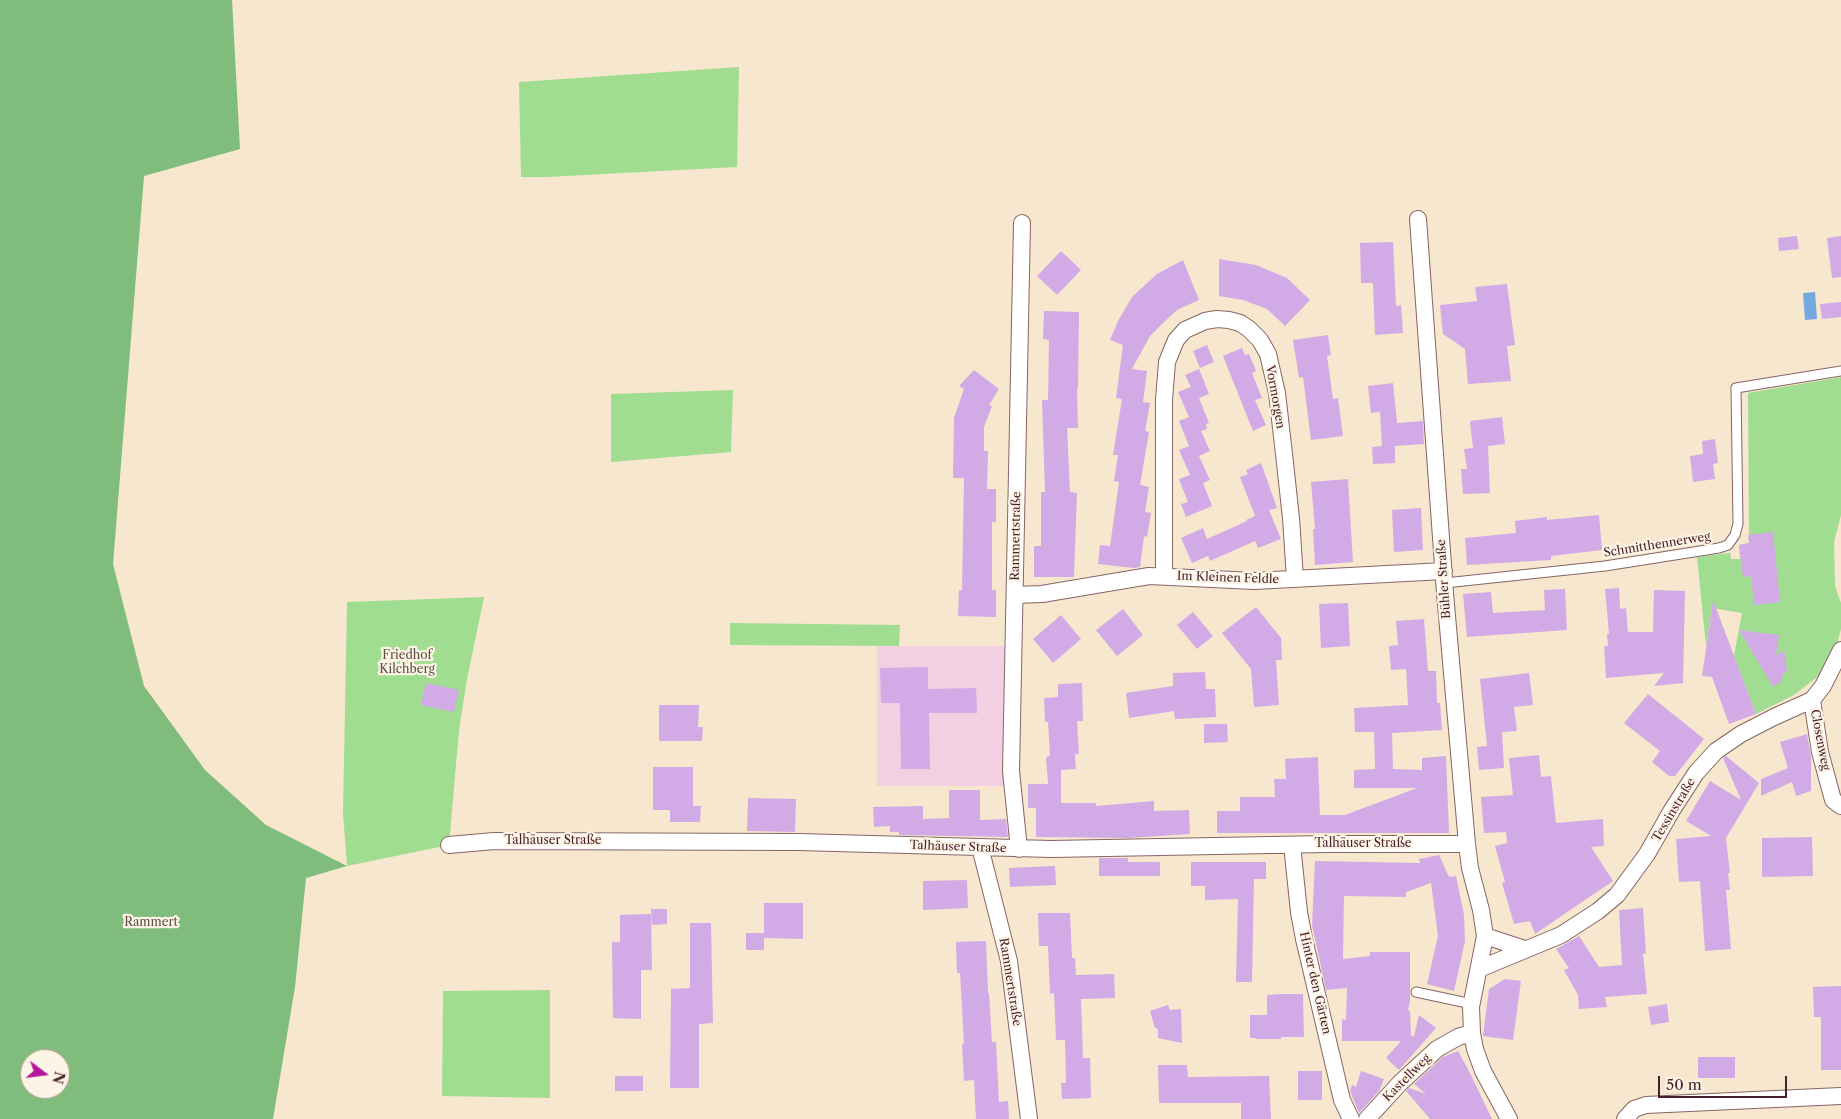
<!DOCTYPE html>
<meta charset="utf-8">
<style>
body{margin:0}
#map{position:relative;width:1841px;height:1119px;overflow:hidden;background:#f6e7ce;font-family:"Libre Caslon Text",serif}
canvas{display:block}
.north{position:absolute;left:20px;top:1049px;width:50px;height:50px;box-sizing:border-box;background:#fcf5e5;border:1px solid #b59f9b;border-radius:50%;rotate:105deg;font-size:14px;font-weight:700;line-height:20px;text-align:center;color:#4a1f2b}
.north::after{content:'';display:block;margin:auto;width:18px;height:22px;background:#b5179e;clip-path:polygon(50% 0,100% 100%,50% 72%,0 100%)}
.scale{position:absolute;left:1658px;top:1076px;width:129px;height:22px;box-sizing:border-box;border:2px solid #4a1f2b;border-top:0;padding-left:6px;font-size:15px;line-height:18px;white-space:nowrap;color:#4a1f2b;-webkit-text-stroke:4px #fcf5e5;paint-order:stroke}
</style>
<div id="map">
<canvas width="1841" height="1119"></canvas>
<div class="north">N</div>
<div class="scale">50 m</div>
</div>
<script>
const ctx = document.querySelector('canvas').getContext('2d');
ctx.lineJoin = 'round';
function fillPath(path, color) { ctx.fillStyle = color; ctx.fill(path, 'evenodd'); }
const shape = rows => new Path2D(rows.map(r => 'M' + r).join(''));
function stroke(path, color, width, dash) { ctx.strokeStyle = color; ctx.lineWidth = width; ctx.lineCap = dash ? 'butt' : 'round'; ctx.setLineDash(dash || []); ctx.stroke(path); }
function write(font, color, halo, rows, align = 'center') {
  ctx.font = font + ' "Libre Caslon Text",serif'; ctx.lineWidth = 4.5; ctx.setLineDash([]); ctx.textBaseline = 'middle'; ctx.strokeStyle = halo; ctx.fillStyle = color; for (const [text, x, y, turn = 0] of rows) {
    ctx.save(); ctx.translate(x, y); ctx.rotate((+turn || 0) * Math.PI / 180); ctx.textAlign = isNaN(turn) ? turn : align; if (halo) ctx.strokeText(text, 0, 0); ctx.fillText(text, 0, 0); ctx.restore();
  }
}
fillPath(shape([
 [877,646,1005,646,1005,786,877,786]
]), '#f2cfe1');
fillPath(shape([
 [739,67,737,167,547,177,521,177,519,82],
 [1841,377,1841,515,1834,542,1835,586,1841,603,1841,629,1836,647,1828,664,1816,678,1794,695,1756,714,1734,656,1742,613,1712,608,1706,646,1697,557,1730,553,1731,559,1740,559,1739,545,1749,543,1748,393],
 [733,390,731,452,611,462,611,394],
 [484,597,467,679,459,730,449,845,347,866,343,813,347,602],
 [730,623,900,625,899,646,730,645],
 [550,990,550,1098,442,1096,443,991]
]), '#a0dd91');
fillPath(shape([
 [0,0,232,0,240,149,144,176,113,564,144,686,205,770,266,825,347,866,306,878,295,987,273,1119,0,1119],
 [30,1059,60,1059,60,1089,30,1089]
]), '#80bc7b');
fillPath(shape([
 [1815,292,1817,319,1805,320,1803,293]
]), '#75a8e1');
fillPath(shape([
 [1797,236,1799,249,1779,251,1778,238],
 [1841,236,1841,277,1832,278,1827,238],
 [1393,242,1396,306,1401,305,1403,333,1375,335,1373,283,1361,283,1360,243],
 [1061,251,1081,270,1057,295,1037,276],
 [1219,259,1256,265,1287,278,1310,300,1285,326,1267,309,1243,300,1219,296],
 [1183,260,1199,300,1177,310,1163,323,1150,336,1132,369,1147,371,1143,402,1150,403,1145,431,1149,432,1140,485,1149,487,1145,512,1151,513,1147,537,1144,536,1140,567,1134,568,1098,564,1100,545,1110,546,1119,482,1114,481,1118,455,1113,455,1122,399,1116,398,1123,345,1110,340,1118,321,1132,297,1157,274],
 [1507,284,1515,345,1507,346,1511,381,1468,384,1465,349,1443,334,1440,305,1477,301,1475,287],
 [1841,302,1841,317,1822,319,1820,304],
 [1044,311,1079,312,1078,388,1077,388,1078,428,1067,428,1070,492,1077,493,1074,577,1034,577,1034,546,1041,546,1041,492,1045,492,1042,400,1048,400,1049,340,1043,339],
 [1328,335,1331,355,1327,356,1333,399,1338,398,1343,436,1311,440,1303,377,1299,378,1293,340],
 [1207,345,1214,362,1200,368,1193,351],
 [1242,348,1245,355,1249,354,1256,371,1252,373,1262,398,1255,400,1266,425,1253,431,1223,356],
 [1199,369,1209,394,1199,398,1209,423,1206,424,1207,429,1201,431,1210,451,1199,456,1210,480,1203,483,1212,506,1186,517,1181,504,1188,502,1179,479,1190,475,1179,450,1189,446,1179,421,1189,417,1178,392,1191,387,1185,375],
 [974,370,999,389,989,405,992,406,984,427,984,451,988,451,987,489,996,489,996,522,992,522,992,590,996,590,996,617,958,616,959,590,962,590,964,478,953,478,954,418,964,389,959,386],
 [1393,383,1397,423,1423,421,1424,444,1395,446,1395,463,1373,464,1372,447,1382,446,1380,412,1371,413,1368,386],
 [1502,417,1505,444,1488,446,1490,493,1463,494,1461,469,1467,469,1464,449,1473,448,1470,421],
 [1715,439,1718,463,1713,464,1715,479,1693,482,1690,456,1703,454,1702,441],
 [1261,463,1277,508,1269,510,1281,539,1258,548,1255,541,1210,561,1208,556,1192,563,1181,538,1203,528,1207,539,1247,521,1246,520,1255,516,1240,477,1248,474,1246,470],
 [1348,479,1353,562,1315,565,1313,529,1315,529,1311,482],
 [1421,508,1423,550,1394,552,1392,510],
 [1599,515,1602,550,1551,556,1551,560,1467,565,1465,538,1516,533,1515,521,1547,517,1547,520],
 [1773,532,1780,602,1754,605,1751,576,1743,577,1739,545,1749,543,1748,535],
 [1619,588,1620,609,1626,608,1628,632,1653,632,1654,590,1685,591,1683,683,1654,686,1664,673,1606,678,1604,646,1608,646,1607,634,1609,634,1605,589],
 [1565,589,1567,630,1467,637,1463,594,1491,592,1493,613,1545,610,1544,590],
 [1713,600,1756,714,1729,724,1712,677,1702,676],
 [1348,603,1350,646,1321,648,1319,604],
 [1256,607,1281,638,1282,660,1276,660,1279,705,1254,707,1251,669,1222,633],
 [1123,609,1143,635,1117,656,1096,630],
 [1193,612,1213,636,1197,649,1177,625],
 [1061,615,1081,639,1053,663,1033,639],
 [1424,619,1428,671,1436,671,1437,703,1440,703,1442,730,1392,733,1393,769,1422,770,1422,758,1446,756,1449,833,1217,833,1217,811,1240,811,1240,797,1275,797,1274,779,1286,779,1285,759,1318,757,1320,815,1345,815,1417,788,1354,788,1354,770,1375,769,1374,732,1355,732,1354,708,1408,705,1406,669,1391,670,1389,646,1398,645,1396,621],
 [1739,630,1779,635,1776,655,1784,650,1787,672,1783,673,1782,681,1773,687],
 [928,667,928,689,976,688,977,713,929,713,930,769,901,769,900,703,881,703,880,668],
 [1205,672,1206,689,1215,689,1216,717,1175,719,1174,711,1129,718,1126,693,1173,686,1173,673],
 [1529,673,1533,705,1514,707,1517,731,1502,732,1504,768,1479,770,1477,747,1487,746,1480,679],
 [426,683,459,690,454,712,421,705],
 [1082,683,1083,721,1077,721,1079,754,1075,754,1076,769,1061,770,1061,803,1096,803,1096,806,1154,801,1154,811,1189,810,1190,834,1128,838,1036,837,1036,808,1028,808,1028,784,1048,784,1046,757,1050,756,1048,722,1045,722,1044,698,1058,697,1058,684],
 [1648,694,1704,739,1675,776,1669,776,1652,762,1660,751,1624,723],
 [659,705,699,705,698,727,703,727,702,741,659,741],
 [1204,724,1227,724,1228,742,1204,743],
 [1807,734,1811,757,1811,791,1796,796,1792,782,1761,796,1761,779,1788,768,1780,742],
 [1539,755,1541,777,1551,776,1556,823,1603,819,1604,846,1591,847,1613,881,1535,934,1530,921,1514,924,1502,883,1505,882,1495,846,1507,843,1506,832,1484,833,1481,797,1513,795,1509,758],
 [1726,756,1759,783,1726,838,1730,873,1728,873,1730,890,1726,890,1731,949,1705,951,1700,881,1679,882,1676,839,1711,836,1686,821,1710,781,1741,800,1723,758],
 [653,767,693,767,693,806,701,806,700,822,670,822,670,810,653,810],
 [949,790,980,790,980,820,1006,819,1008,837,899,835,899,832,890,832,890,826,874,827,873,807,923,806,923,819,949,818],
 [748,798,796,799,795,832,747,831],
 [1812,837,1813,876,1762,877,1762,838],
 [1439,855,1449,877,1456,876,1464,915,1465,941,1454,991,1427,984,1438,936,1431,883,1406,892,1406,897,1344,896,1343,959,1370,956,1370,952,1410,952,1410,1001,1408,1010,1410,1011,1411,1036,1414,1036,1419,1015,1436,1028,1399,1070,1386,1058,1401,1041,1342,1041,1342,1019,1346,1020,1347,988,1326,990,1312,925,1315,861,1420,863,1419,859],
 [1099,858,1128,858,1128,862,1160,862,1160,876,1099,876],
 [1191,862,1266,862,1266,879,1254,879,1252,982,1236,982,1238,899,1205,900,1205,886,1191,886],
 [1055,866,1056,885,1010,887,1009,868],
 [967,880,968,908,923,910,923,881],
 [764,903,803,903,803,939,764,938,764,950,746,950,746,933,764,933,764,936],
 [1643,908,1646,953,1643,954,1647,994,1605,997,1607,1007,1579,1009,1578,995,1564,970,1569,968,1556,949,1579,936,1599,967,1622,965,1619,910],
 [651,909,667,909,667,924,652,925],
 [1038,913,1070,913,1072,958,1075,958,1076,975,1114,974,1115,998,1081,999,1083,1058,1090,1058,1091,1098,1062,1099,1061,1083,1066,1083,1065,1040,1056,1040,1054,993,1050,994,1048,946,1039,946],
 [651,914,652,970,641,970,641,1019,613,1018,612,942,620,942,620,915],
 [690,923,711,923,713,1023,699,1024,699,1088,670,1088,671,989,690,988],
 [986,941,988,993,989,993,992,1042,996,1042,999,1102,1008,1101,1009,1119,976,1119,974,1080,964,1081,962,1044,964,1044,960,973,957,973,956,942],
 [1505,979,1521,981,1513,1040,1483,1036,1489,989],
 [1841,986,1841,1070,1821,1070,1821,1017,1814,1017,1813,987],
 [1281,994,1303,994,1304,1037,1281,1037,1281,1039,1256,1039,1256,1038,1250,1038,1250,1015,1267,1015,1267,995],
 [1667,1004,1669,1022,1651,1025,1648,1007],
 [1168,1005,1170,1010,1181,1009,1182,1043,1158,1038,1158,1029,1155,1028,1150,1011],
 [1458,1051,1470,1073,1492,1119,1430,1119,1406,1091,1409,1088,1426,1094,1414,1084,1443,1057],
 [1698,1057,1735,1057,1735,1078,1698,1078],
 [1158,1065,1187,1065,1188,1077,1269,1076,1271,1119,1241,1119,1241,1103,1159,1103],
 [1298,1071,1322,1071,1322,1100,1298,1100],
 [1361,1071,1384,1079,1379,1091,1359,1113,1350,1091,1352,1085,1356,1087],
 [615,1076,643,1076,643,1091,615,1091]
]), '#d2abe6');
const lane = shape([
 [1445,583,1605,566,1719,548,1728,545,1735,535,1738,524,1736,388,1841,371],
 [1416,992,1472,1004]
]);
const street = shape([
 [1418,219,1445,593,1467,844,1470,868,1481,910,1485,936,1471,1007,1472,1033,1475,1049,1483,1071,1509,1119],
 [1164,576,1164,400,1167,362,1176,340,1185,330,1205,321,1217,319,1229,320,1240,323,1249,329,1260,340,1268,354,1277,393,1284,454,1291,518,1295,579],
 [1015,595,1042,594,1149,576,1254,581,1444,571],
 [1812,700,1820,752,1833,800,1841,806],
 [449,845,494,841,799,842,1051,849,1326,844,1467,844],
 [1292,845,1299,912,1304,939,1342,1100,1351,1119],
 [980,847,1009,961,1029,1119],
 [1019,849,1011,771,1022,223],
 [1485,936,1525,949],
 [1479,969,1561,935,1598,911,1617,895,1647,854,1672,810,1696,773,1716,751,1741,734,1774,717,1812,700,1823,686,1841,650],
 [1367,1119,1400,1083,1437,1049,1458,1037,1472,1033],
 [1625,1119,1634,1109,1646,1105,1841,1096]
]);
stroke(lane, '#866564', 11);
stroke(street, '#866564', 18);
stroke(lane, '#fff', 9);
stroke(street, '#fff', 16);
write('12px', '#4a1f2b', '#fcf5e5', [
 ["Vormorgen",1275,397,80],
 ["Rammertstraße",1016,536,-89],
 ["Schmitthennerweg",1657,545,-9],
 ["Im Kleinen Feldle",1228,578,2],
 ["Bühler Straße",1444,579,-94],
 ["Closenweg",1820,740,79],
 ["Tessinstraße",1674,810,-59],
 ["Talhäuser Straße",553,841],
 ["Talhäuser Straße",1363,844],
 ["Talhäuser Straße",958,847,2],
 ["Rammertstraße",1010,982,81],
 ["Hinter den Gärten",1315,983,77],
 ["Kastellweg",1407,1078,-45]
]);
write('12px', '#604e44', '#fcf5e5', [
 ["Friedhof",407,656],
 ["Kilchberg",407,670],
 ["Rammert",151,923]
]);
</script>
